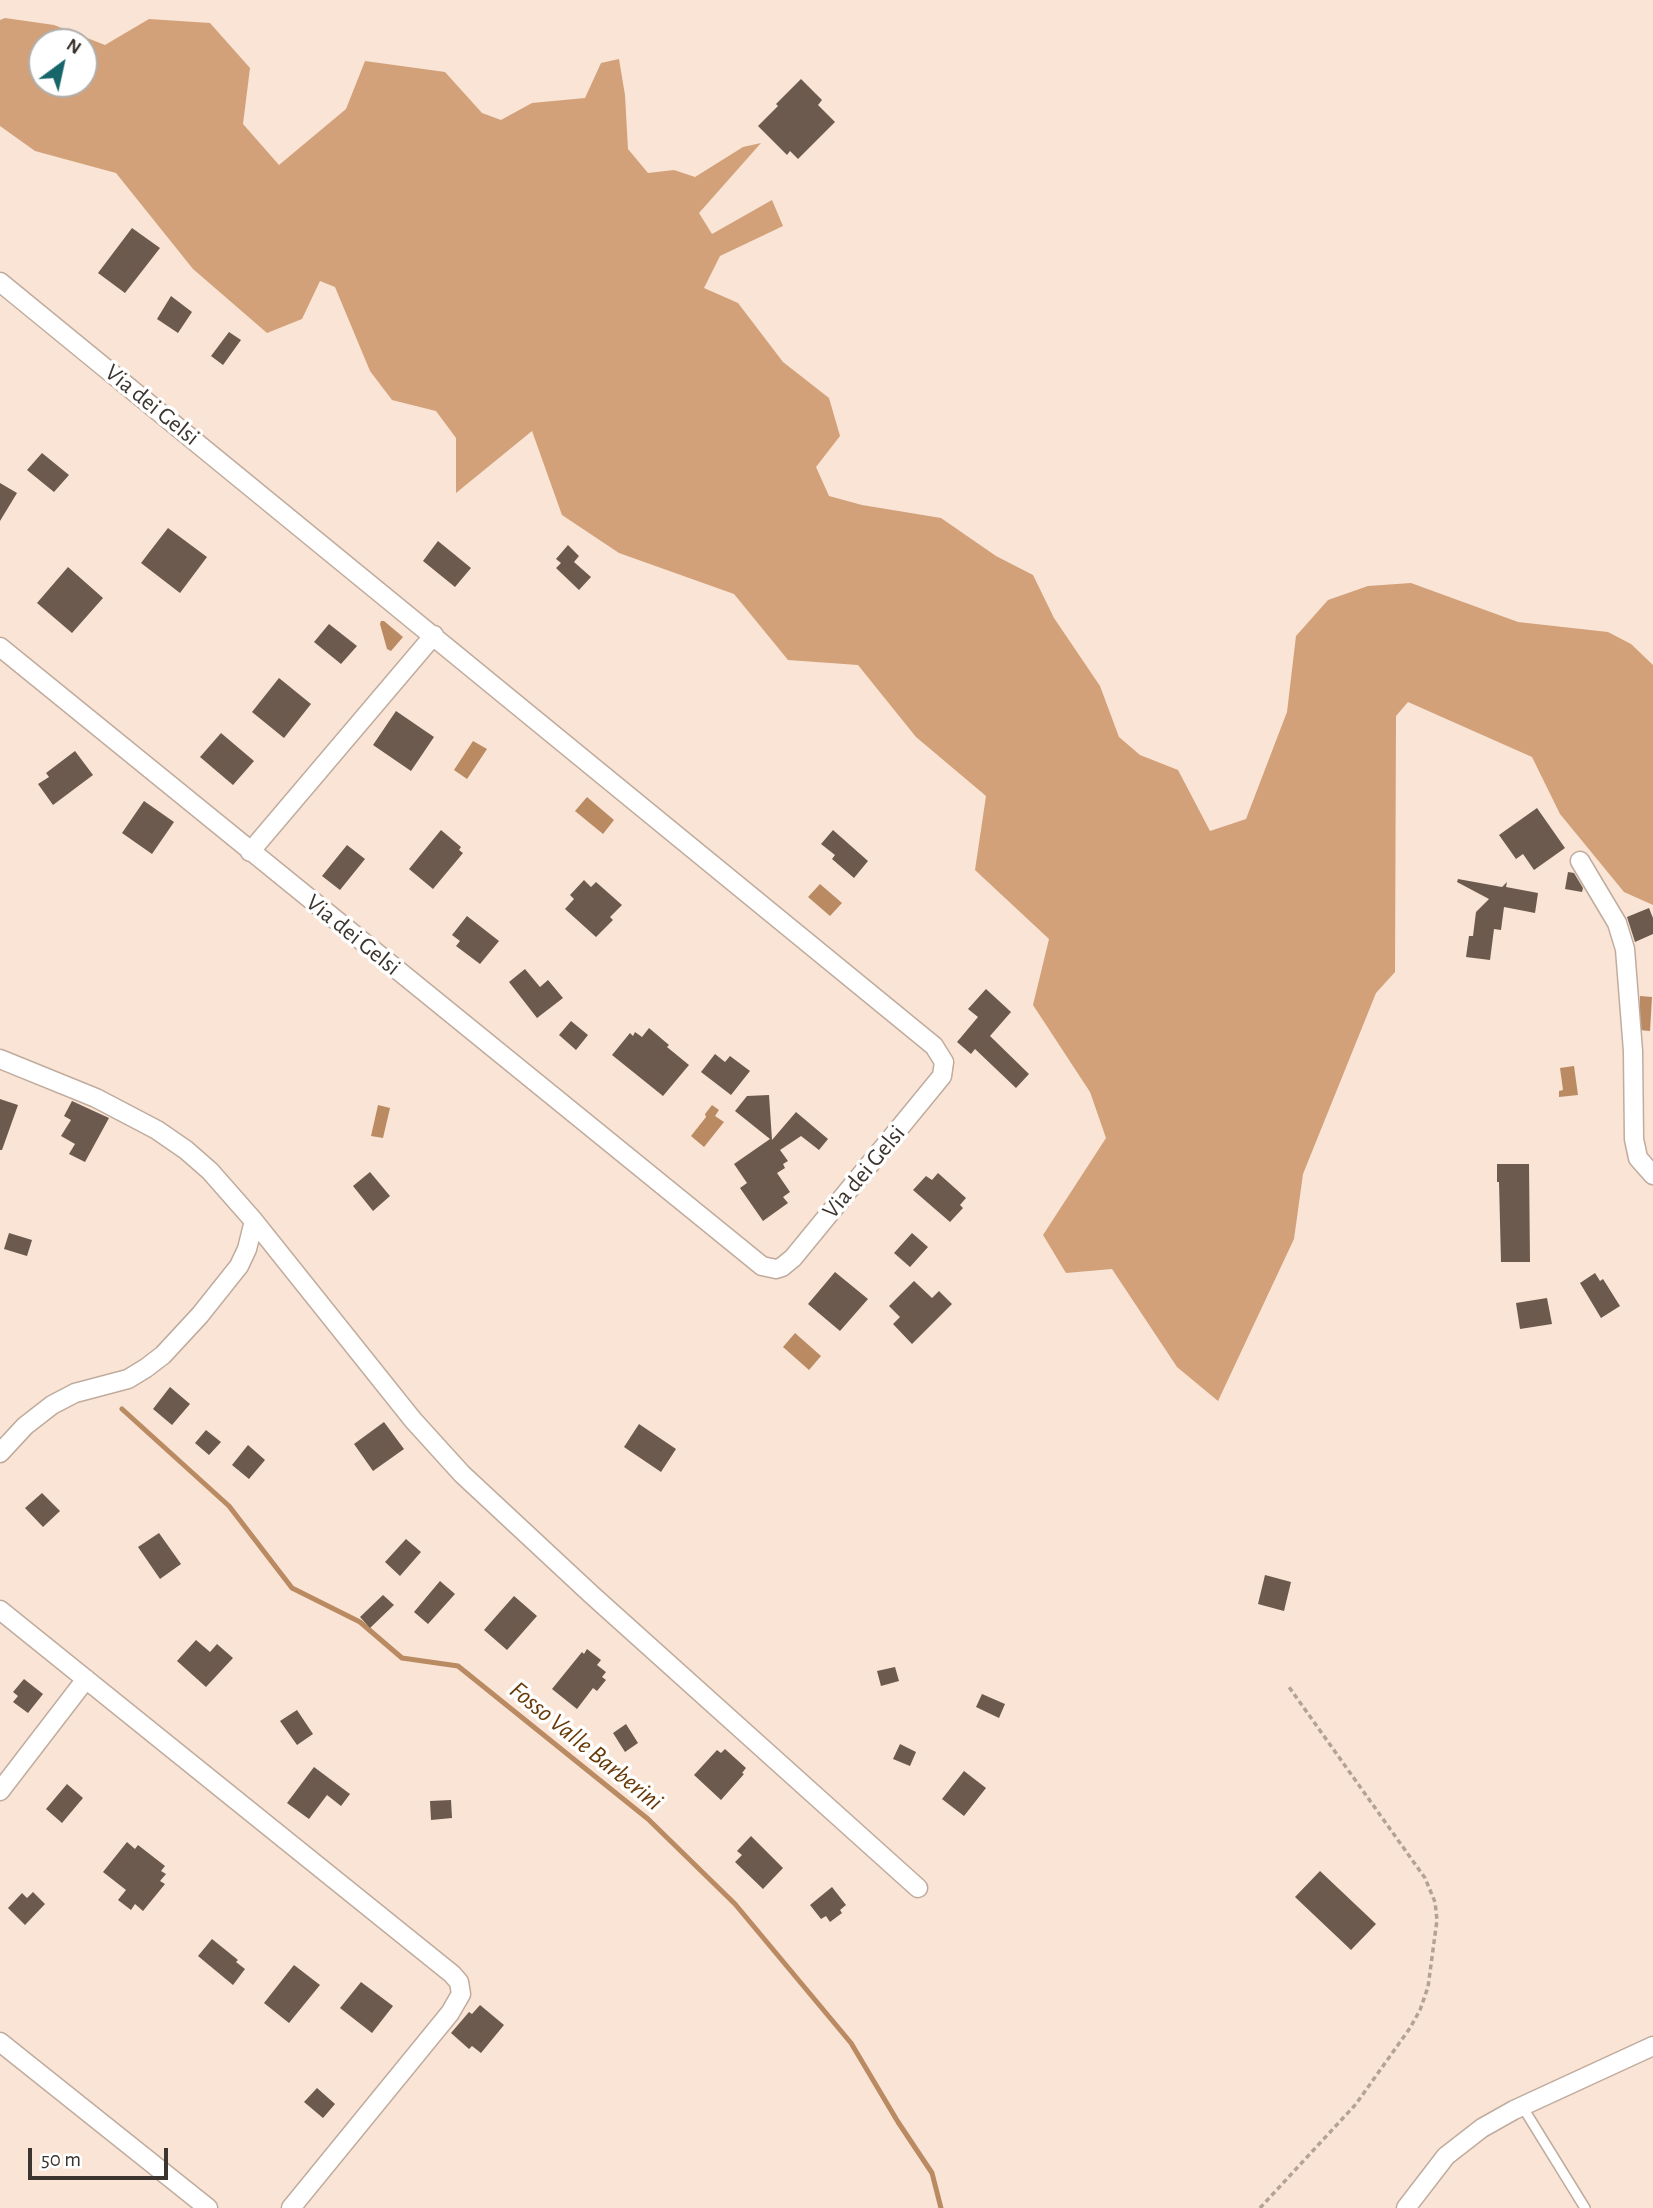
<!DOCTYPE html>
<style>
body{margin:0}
#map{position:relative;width:1653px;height:2208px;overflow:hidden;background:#f9e4d5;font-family:"Alegreya Sans",sans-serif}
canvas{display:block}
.north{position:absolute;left:28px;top:28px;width:70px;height:70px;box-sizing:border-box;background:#fff;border:2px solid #b1aeab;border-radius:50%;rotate:33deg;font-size:19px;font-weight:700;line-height:28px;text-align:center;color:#3c342e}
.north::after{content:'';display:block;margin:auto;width:24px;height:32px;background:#16656a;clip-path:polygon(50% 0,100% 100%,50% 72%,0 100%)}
.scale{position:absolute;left:28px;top:2148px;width:140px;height:32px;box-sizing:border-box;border:4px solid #3c342e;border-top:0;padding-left:9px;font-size:21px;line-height:24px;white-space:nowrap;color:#3c342e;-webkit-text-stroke:5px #fff;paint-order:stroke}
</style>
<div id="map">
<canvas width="1653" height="2208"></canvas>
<div class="north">N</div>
<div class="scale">50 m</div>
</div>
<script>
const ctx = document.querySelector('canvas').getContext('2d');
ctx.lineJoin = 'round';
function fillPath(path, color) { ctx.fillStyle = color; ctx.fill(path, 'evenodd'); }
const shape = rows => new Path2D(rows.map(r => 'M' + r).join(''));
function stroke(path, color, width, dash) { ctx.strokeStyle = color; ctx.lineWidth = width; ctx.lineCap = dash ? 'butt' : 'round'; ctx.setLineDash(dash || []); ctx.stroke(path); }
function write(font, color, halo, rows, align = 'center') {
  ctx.font = font + ' "Alegreya Sans",sans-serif'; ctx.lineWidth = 7; ctx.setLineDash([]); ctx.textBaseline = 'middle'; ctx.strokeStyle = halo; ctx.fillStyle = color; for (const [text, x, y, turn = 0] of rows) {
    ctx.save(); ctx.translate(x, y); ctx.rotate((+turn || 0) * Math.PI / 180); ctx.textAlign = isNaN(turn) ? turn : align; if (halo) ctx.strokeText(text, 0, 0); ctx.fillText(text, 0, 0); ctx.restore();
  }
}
fillPath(shape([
 [5,18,54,25,105,45,149,19,210,23,250,68,243,124,279,165,346,109,365,61,445,72,482,113,501,120,532,103,585,98,601,63,619,59,625,95,628,149,648,173,674,170,695,177,743,147,761,143,699,213,712,234,772,200,783,226,720,256,704,288,738,303,783,362,829,398,840,436,816,467,829,496,862,505,941,518,996,556,1033,575,1054,618,1100,686,1119,737,1140,755,1178,770,1210,831,1246,819,1287,712,1296,636,1328,600,1368,586,1411,583,1518,622,1608,632,1631,644,1653,665,1653,905,1624,892,1560,814,1532,757,1408,702,1396,716,1395,972,1376,993,1303,1174,1294,1239,1218,1401,1177,1367,1112,1269,1066,1273,1043,1235,1106,1138,1090,1092,1033,1005,1049,939,975,870,986,796,916,737,858,665,788,660,734,594,619,553,562,515,532,431,456,493,456,438,436,411,392,400,370,371,335,287,320,281,302,319,267,333,193,269,116,173,35,151,0,126,0,20],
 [42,42,84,42,84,84,42,84]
]), '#d2a179');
fillPath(shape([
 [381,621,384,621,403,637,391,651,387,649,380,624],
 [473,741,487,749,467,779,454,770],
 [587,797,614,820,603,834,575,811],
 [820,884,842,903,830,916,808,897],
 [1640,996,1652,997,1650,1031,1639,1030],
 [1574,1066,1578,1095,1559,1097,1559,1091,1563,1090,1560,1068],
 [378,1105,390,1108,383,1138,371,1136],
 [712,1105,719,1110,715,1116,724,1122,704,1147,691,1136,706,1117,705,1114],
 [795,1333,821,1356,809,1370,783,1347]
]), '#ba8a62');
stroke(shape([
 [122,1409,229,1506,292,1588,360,1622,402,1658,458,1666,648,1819,735,1904,851,2043,898,2122,932,2173,941,2208]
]), '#ba8a62', 5);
fillPath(shape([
 [801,79,822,100,818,105,835,122,798,159,790,151,787,155,758,126,778,106,776,104],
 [132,228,160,248,125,293,98,273],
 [171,296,192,312,178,333,157,319],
 [229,332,241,340,223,365,211,356],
 [42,453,69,475,54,492,27,470],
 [0,483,17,493,0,521],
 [168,528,207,557,180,593,141,563],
 [438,541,471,568,455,587,423,561],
 [568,545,579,556,574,562,591,577,579,590,556,568,561,563,556,559],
 [68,567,103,598,72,633,37,603],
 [329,624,357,646,341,664,314,642],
 [279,678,311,704,284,738,252,712],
 [396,711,434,737,411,771,373,745],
 [221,733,254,761,233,785,200,757],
 [75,751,93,775,53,805,38,784,49,777,46,773],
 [144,801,174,822,152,854,122,833],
 [1537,808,1565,848,1534,870,1523,854,1516,859,1499,835],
 [441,830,461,847,459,850,463,853,433,889,409,869],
 [833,830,868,861,854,878,832,859,835,855,821,844],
 [347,845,365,859,340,890,322,876],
 [1568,872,1574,873,1583,888,1582,892,1565,889],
 [1458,879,1502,887,1507,882,1506,887,1538,893,1535,913,1504,907,1501,930,1494,929,1490,960,1466,957,1469,936,1473,936,1476,912,1489,899,1457,882],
 [584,880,591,887,596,882,622,905,610,917,613,920,596,937,565,909,574,899,570,895],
 [1649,908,1653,918,1653,934,1635,942,1627,917],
 [467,916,499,941,480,964,456,946,460,941,452,935],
 [525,969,540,987,548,980,563,998,537,1018,509,982],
 [986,989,1011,1012,990,1036,1029,1074,1016,1088,975,1049,971,1054,957,1042,978,1017,968,1009],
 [571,1021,588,1035,576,1050,559,1035],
 [649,1028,669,1045,667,1047,689,1065,663,1096,612,1055,630,1033,633,1036,635,1032,642,1037],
 [715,1054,725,1062,730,1056,750,1071,731,1095,701,1072],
 [769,1095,772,1140,796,1112,828,1139,819,1150,801,1136,780,1150,788,1161,783,1164,785,1168,777,1173,790,1192,783,1197,788,1203,763,1221,740,1188,747,1183,734,1164,770,1139,735,1111,747,1096],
 [0,1099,18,1105,2,1150,0,1150],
 [72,1101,109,1118,85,1162,69,1154,75,1144,61,1136,71,1120,64,1116],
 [1497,1164,1529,1164,1530,1262,1501,1262,1499,1182,1497,1182],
 [370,1172,390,1196,373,1211,353,1186],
 [938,1173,966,1198,960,1205,963,1208,950,1222,913,1190,926,1176,932,1180],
 [9,1233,32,1240,27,1256,4,1249],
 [912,1233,928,1247,910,1267,894,1253],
 [835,1272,868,1299,840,1331,808,1304],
 [1595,1273,1600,1281,1603,1279,1620,1306,1601,1318,1580,1283],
 [914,1281,932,1298,939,1291,952,1304,912,1344,893,1324,900,1317,889,1306],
 [1547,1298,1552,1324,1520,1329,1516,1303],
 [170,1387,190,1404,172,1425,153,1409],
 [384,1422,404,1449,373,1471,354,1444],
 [639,1424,676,1449,661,1472,624,1447],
 [206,1430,221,1442,209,1455,195,1443],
 [248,1445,265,1460,249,1479,232,1465],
 [42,1493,60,1511,43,1527,25,1508],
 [159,1533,181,1564,160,1579,138,1547],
 [406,1539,421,1552,400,1576,385,1562],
 [1265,1575,1291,1582,1284,1611,1258,1604],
 [440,1581,455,1594,428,1624,414,1612],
 [383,1595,394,1605,370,1628,360,1617],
 [514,1596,537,1616,507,1650,484,1630],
 [196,1640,210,1652,217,1644,233,1658,206,1687,177,1661],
 [587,1649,601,1660,597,1665,606,1672,602,1677,606,1680,597,1691,593,1688,577,1709,552,1689,582,1652,584,1654],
 [895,1667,899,1681,881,1686,877,1671],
 [24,1679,43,1694,28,1713,13,1702,18,1696,13,1692],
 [982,1694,1005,1704,999,1718,976,1707],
 [297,1710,313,1734,297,1745,280,1721],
 [626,1724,638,1743,625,1752,613,1733],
 [900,1744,916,1752,910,1766,893,1759],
 [725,1749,746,1768,742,1773,744,1774,721,1800,694,1775,717,1750,721,1753],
 [314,1767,350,1794,341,1806,327,1795,309,1819,287,1803],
 [964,1771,986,1788,964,1816,942,1799],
 [67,1784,83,1798,62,1823,46,1809],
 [451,1800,452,1818,431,1820,430,1801],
 [751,1836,783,1868,763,1889,735,1862,742,1855,737,1851],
 [127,1842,135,1849,138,1845,165,1866,161,1871,166,1874,160,1881,165,1884,143,1911,135,1904,131,1910,118,1900,126,1890,103,1872],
 [1320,1871,1376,1924,1351,1950,1295,1897],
 [832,1887,846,1905,840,1910,842,1913,830,1922,826,1916,821,1919,810,1905],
 [33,1892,45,1904,25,1925,8,1908,22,1893,27,1898],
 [212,1939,238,1960,236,1962,245,1969,233,1985,198,1956],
 [294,1965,320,1985,289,2023,264,2003],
 [361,1982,393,2006,372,2033,340,2008],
 [480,2005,504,2025,481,2053,472,2046,469,2049,451,2033,469,2012,472,2014],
 [317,2088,335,2104,323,2118,304,2102]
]), '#6b5a4d');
const lane = shape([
 [1522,2106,1585,2208]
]);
const street = shape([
 [0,282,934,1046,944,1062,942,1076,793,1258,782,1267,776,1269,762,1266,0,647],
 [250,852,434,635],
 [1580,861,1617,923,1625,949,1633,1051,1634,1139,1638,1158,1653,1175],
 [0,1059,96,1098,157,1130,186,1150,210,1171,254,1221,247,1249,239,1266,200,1315,163,1355,146,1368,128,1379,75,1393,52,1405,25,1426,0,1453],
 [254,1221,413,1420,462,1474,592,1595,918,1888],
 [0,1610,452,1974,459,1982,461,1994,450,2013,291,2208],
 [0,1791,86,1679],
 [0,2042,208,2208],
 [1406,2208,1446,2156,1482,2128,1514,2110,1653,2046]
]);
stroke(lane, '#c0ac9e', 12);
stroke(street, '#c0ac9e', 21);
stroke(shape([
 [1260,2208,1356,2104,1410,2028,1420,2010,1428,1987,1437,1920,1435,1902,1425,1878,1289,1687]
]), '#b3a397', 3.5, [5, 3.5]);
stroke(lane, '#fff', 9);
stroke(street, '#fff', 18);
write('24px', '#3c342e', '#fff', [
 ["Via dei Gelsi",152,405,39],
 ["Via dei Gelsi",353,935,39],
 ["Via dei Gelsi",864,1172,-50]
]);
write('italic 26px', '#683907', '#fff', [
 ["Fosso Valle Barberini",586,1746,39]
]);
</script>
